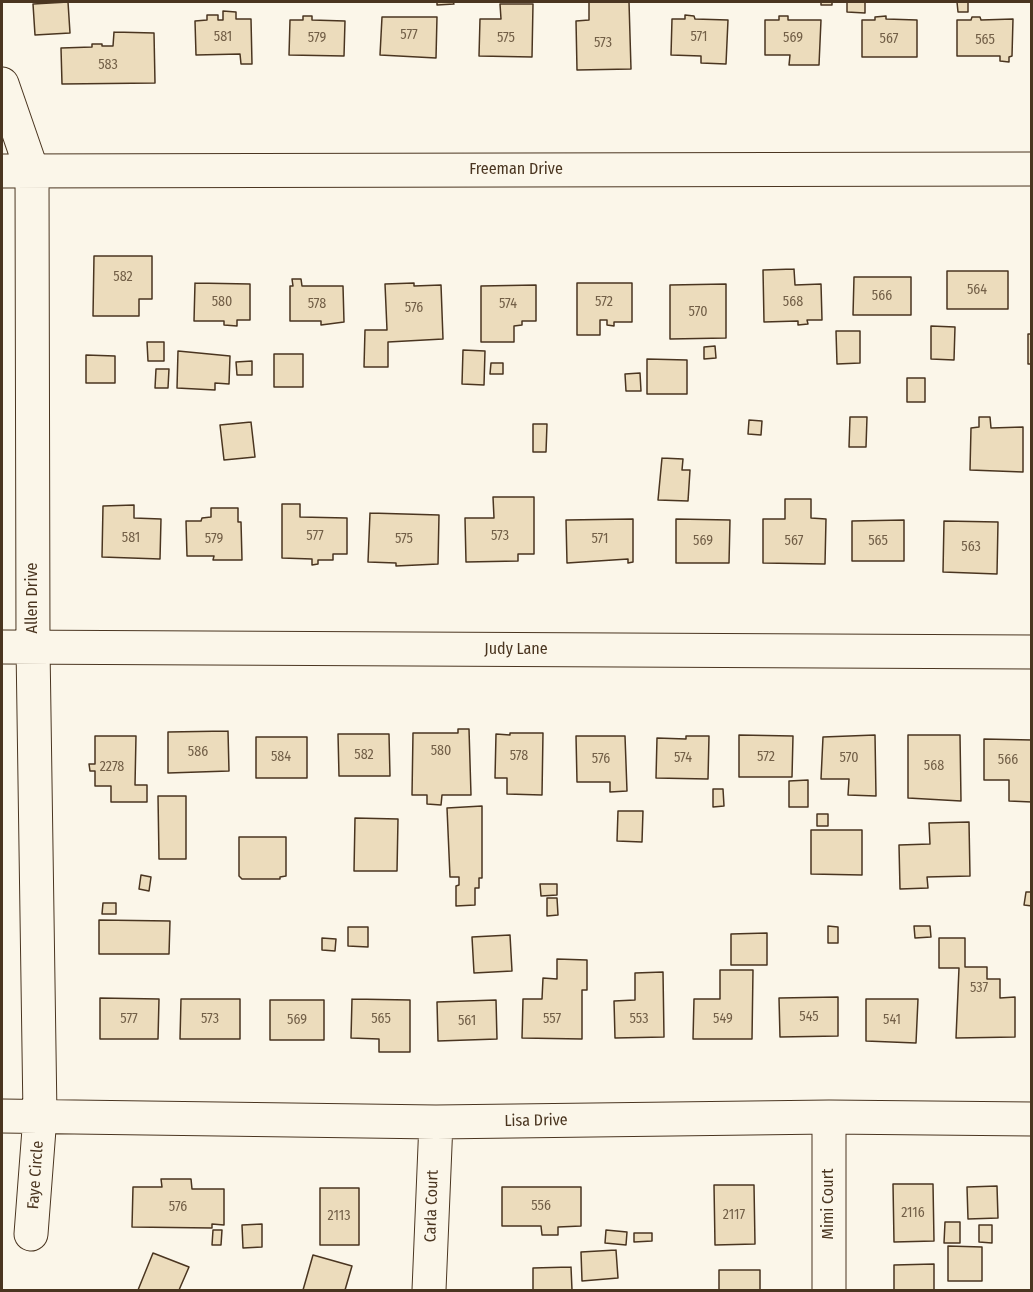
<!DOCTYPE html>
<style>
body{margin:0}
#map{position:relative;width:1033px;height:1292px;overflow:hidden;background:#fbf6e9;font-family:"Fira Sans Condensed",sans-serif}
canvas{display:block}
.frame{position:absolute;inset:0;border:3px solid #4a3520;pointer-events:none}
</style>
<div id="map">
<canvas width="1033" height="1292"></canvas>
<div class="frame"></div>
</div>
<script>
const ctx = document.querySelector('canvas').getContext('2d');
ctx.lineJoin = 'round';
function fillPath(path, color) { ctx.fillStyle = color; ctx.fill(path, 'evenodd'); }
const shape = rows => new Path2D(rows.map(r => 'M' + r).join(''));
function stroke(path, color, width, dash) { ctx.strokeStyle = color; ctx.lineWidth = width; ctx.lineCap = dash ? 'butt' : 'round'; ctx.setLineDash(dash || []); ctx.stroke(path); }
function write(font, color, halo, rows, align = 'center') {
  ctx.font = font + ' "Fira Sans Condensed",sans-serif'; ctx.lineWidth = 4.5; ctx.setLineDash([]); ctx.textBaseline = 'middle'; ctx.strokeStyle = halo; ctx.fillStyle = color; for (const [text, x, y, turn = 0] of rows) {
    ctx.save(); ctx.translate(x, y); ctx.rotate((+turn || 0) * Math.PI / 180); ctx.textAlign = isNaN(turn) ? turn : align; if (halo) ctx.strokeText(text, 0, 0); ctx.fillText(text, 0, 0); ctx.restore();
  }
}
const building = shape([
 [68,2,70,33,35,35,33,4,68,2],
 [437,2,453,2,454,4,437,5,437,2],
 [589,2,629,2,631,69,577,70,576,21,589,20,589,2],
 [821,2,832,2,832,5,821,5,821,2],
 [847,2,865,2,865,13,847,12,847,2],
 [957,2,968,2,968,12,958,12,957,2],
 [500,4,533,4,532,57,479,56,480,19,501,19,500,4],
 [223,11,236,12,236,19,251,19,252,64,241,64,240,54,196,55,195,21,207,20,207,15,218,15,218,20,223,20,223,11],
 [685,15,694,16,695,19,728,20,726,64,701,63,701,56,671,55,672,19,685,19,685,15],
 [303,16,312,16,312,20,345,21,344,56,289,55,290,20,303,20,303,16],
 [779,16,788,16,788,20,821,20,819,65,789,65,790,55,765,55,765,20,779,20,779,16],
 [886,16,886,19,917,20,917,57,862,57,862,20,875,20,875,17,886,16],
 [382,17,437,17,436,58,380,55,382,17],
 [972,17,980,17,981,20,1013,19,1012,56,1009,57,1009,62,1000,61,1000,56,957,56,957,20,971,20,972,17],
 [114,32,154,33,155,83,62,84,61,48,92,47,92,44,102,44,102,46,113,46,114,32],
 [94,256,152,256,152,299,139,299,139,316,93,316,94,256],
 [794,269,795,285,821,284,822,320,807,320,808,324,798,325,798,321,764,322,763,270,794,269],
 [947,271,1008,271,1008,309,947,309,947,271],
 [854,277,911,277,911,315,853,315,854,277],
 [292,279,301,279,302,286,343,286,344,322,321,325,321,321,290,321,290,286,293,286,292,279],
 [195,283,250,284,250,320,237,320,237,326,224,325,224,321,194,321,195,283],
 [414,283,414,286,441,285,443,339,388,342,388,367,364,367,365,330,387,330,385,284,414,283],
 [577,283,632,283,632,322,614,322,614,326,607,325,607,320,600,320,600,335,577,335,577,283],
 [726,284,726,338,670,339,670,285,726,284],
 [536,285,536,321,522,321,522,325,514,326,514,342,481,342,481,286,536,285],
 [931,326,955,327,954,360,931,359,931,326],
 [836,331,860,331,860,363,837,364,836,331],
 [1028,334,1032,334,1032,364,1028,364,1028,334],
 [147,342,164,342,164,361,148,361,147,342],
 [715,346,716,358,704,359,704,347,715,346],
 [463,350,485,351,484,385,462,384,463,350],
 [178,351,230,356,229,384,215,383,215,390,177,388,178,351],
 [274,354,303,354,303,387,274,387,274,354],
 [86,355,115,356,115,383,86,383,86,355],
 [647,359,687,360,687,394,647,394,647,359],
 [252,361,252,375,237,375,236,362,252,361],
 [491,363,503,363,503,374,490,374,491,363],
 [156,369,169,369,168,388,155,388,156,369],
 [640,373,641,391,626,391,625,374,640,373],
 [907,378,925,378,925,402,907,402,907,378],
 [850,417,867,417,866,447,849,447,850,417],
 [979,417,990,417,991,428,1023,427,1023,472,970,470,971,428,979,427,979,417],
 [749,420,762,421,761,435,748,434,749,420],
 [251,422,255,457,224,460,220,425,251,422],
 [533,424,547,424,546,452,533,452,533,424],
 [662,458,683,459,682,470,690,470,688,501,658,500,662,458],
 [493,497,534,497,534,554,518,554,518,561,466,562,465,518,494,518,493,497],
 [785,499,811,499,811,518,826,519,825,564,763,563,763,519,785,519,785,499],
 [282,504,300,504,300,517,347,518,347,554,333,554,333,560,318,560,318,564,312,565,312,559,282,558,282,504],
 [134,505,134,518,161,519,160,559,102,557,103,506,134,505],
 [211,508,238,508,238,522,241,522,242,560,213,560,214,556,187,556,186,521,201,521,202,518,211,517,211,508],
 [370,513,439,515,438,564,396,566,396,563,368,562,370,513],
 [633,519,633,562,628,563,628,559,567,563,566,520,633,519],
 [676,519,730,520,729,563,676,563,676,519],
 [904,520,904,561,852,561,852,521,904,520],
 [944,521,998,522,997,574,943,572,944,521],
 [458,729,469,729,471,795,442,795,441,805,427,804,427,795,412,795,413,733,458,733,458,729],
 [228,731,229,771,168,773,168,732,228,731],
 [510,733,543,733,542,795,507,794,507,778,495,778,496,734,510,735,510,733],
 [338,734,389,734,390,776,339,776,338,734],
 [739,735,793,736,792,777,739,777,739,735],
 [875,735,876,796,848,795,849,779,821,779,823,737,875,735],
 [908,735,960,735,961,801,908,798,908,735],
 [95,736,136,736,135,785,147,785,147,802,111,802,111,786,95,786,95,771,90,771,89,764,95,764,95,736],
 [576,736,625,736,627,791,610,792,610,782,577,782,576,736],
 [686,736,709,736,708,779,656,778,657,738,686,739,686,736],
 [256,737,307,737,307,778,256,778,256,737],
 [984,739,1032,740,1032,802,1009,801,1009,780,984,780,984,739],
 [808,780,808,807,789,807,789,781,808,780],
 [713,789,723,789,724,806,713,807,713,789],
 [158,796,186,796,186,859,159,859,158,796],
 [482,806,482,878,479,878,479,888,475,888,475,905,456,906,456,886,459,885,459,877,450,877,447,808,482,806],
 [618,811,643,811,642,842,617,841,618,811],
 [817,814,828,814,828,826,817,826,817,814],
 [355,818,398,819,397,871,354,871,355,818],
 [969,822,970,876,927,877,928,888,900,889,899,845,930,844,929,823,969,822],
 [811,830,862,830,862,875,811,874,811,830],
 [239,837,286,837,286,876,280,877,280,879,242,879,239,876,239,837],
 [141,875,151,877,149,891,139,889,141,875],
 [540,884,557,884,557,895,541,896,540,884],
 [1026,892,1032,892,1032,906,1024,905,1026,892],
 [547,898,557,898,558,915,547,916,547,898],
 [103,903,116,903,116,914,102,914,103,903],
 [99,920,170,921,169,954,99,954,99,920],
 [828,926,838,927,838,943,828,943,828,926],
 [914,926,930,926,931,937,915,938,914,926],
 [348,927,368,927,368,947,348,946,348,927],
 [767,933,767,965,731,965,731,934,767,933],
 [510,935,512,971,474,973,472,937,510,935],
 [322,938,336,939,335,951,322,950,322,938],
 [939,938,965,938,965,967,987,967,987,979,1000,979,1000,998,1015,997,1015,1037,956,1038,959,968,939,968,939,938],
 [557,959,587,960,587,990,582,990,582,1039,522,1038,523,999,542,999,543,978,557,979,557,959],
 [720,970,753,970,752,1039,693,1039,694,999,720,999,720,970],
 [663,972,664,1037,615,1038,614,1001,635,1000,635,973,663,972],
 [838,997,838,1036,780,1037,779,998,838,997],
 [100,998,159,999,158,1039,100,1039,100,998],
 [181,999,240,999,240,1039,180,1039,181,999],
 [352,999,410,1000,410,1052,379,1052,379,1039,351,1038,352,999],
 [866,999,918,999,916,1043,866,1041,866,999],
 [270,1000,324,1000,324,1040,270,1040,270,1000],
 [496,1000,497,1039,438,1041,437,1002,496,1000],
 [161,1179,191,1179,192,1189,224,1189,224,1225,212,1224,212,1228,132,1227,133,1187,162,1187,161,1179],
 [893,1184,933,1184,934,1241,894,1242,893,1184],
 [714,1185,754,1185,755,1244,715,1245,714,1185],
 [997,1186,998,1218,968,1219,967,1187,997,1186],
 [502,1187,581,1187,581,1226,558,1227,558,1235,542,1235,541,1226,502,1226,502,1187],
 [320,1188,359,1188,359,1245,320,1245,320,1188],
 [945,1222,960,1222,960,1243,944,1243,945,1222],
 [262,1224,262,1247,243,1248,242,1225,262,1224],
 [979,1225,992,1225,992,1243,979,1242,979,1225],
 [213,1230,222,1230,221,1245,212,1245,213,1230],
 [606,1230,627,1232,626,1245,605,1243,606,1230],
 [634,1233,652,1233,652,1241,634,1242,634,1233],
 [948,1246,982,1247,982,1281,948,1281,948,1246],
 [616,1250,618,1278,582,1281,581,1252,616,1250],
 [153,1253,189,1267,179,1290,138,1290,153,1253],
 [313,1255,352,1266,345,1290,303,1290,313,1255],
 [934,1264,934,1290,894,1290,894,1265,934,1264],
 [571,1267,572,1290,533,1290,533,1268,571,1267],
 [719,1270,760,1270,760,1290,719,1290,719,1270]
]);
fillPath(building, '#ecdcbc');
stroke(building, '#4a3520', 1.5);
const minor = shape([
 [2,84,32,171,33,647,40,1116,31,1234],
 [2,171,1032,169],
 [2,647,1032,652],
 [2,1116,436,1122,829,1117,1032,1119],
 [429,1290,436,1122],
 [829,1290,829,1117]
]);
stroke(minor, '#4a3520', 35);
stroke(minor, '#fbf6e9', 33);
write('14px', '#725f47', null, [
 ["577",409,35],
 ["581",223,37],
 ["571",699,37],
 ["579",317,38],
 ["575",506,38],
 ["569",793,38],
 ["567",889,39],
 ["565",985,40],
 ["573",603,43],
 ["583",108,65],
 ["582",123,277],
 ["564",977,290],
 ["566",882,296],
 ["580",222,302],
 ["572",604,302],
 ["568",793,302],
 ["578",317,304],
 ["574",508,304],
 ["576",414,308],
 ["570",698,312],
 ["577",315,536],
 ["573",500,536],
 ["581",131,538],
 ["579",214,539],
 ["575",404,539],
 ["571",600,539],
 ["569",703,541],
 ["567",794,541],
 ["565",878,541],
 ["563",971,547],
 ["580",441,751],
 ["586",198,752],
 ["582",364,755],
 ["578",519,756],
 ["584",281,757],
 ["572",766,757],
 ["574",683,758],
 ["570",849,758],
 ["576",601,759],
 ["566",1008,760],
 ["568",934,766],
 ["2278",112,767],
 ["537",979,988],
 ["545",809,1017],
 ["577",129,1019],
 ["573",210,1019],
 ["565",381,1019],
 ["557",552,1019],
 ["553",639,1019],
 ["549",723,1019],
 ["569",297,1020],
 ["541",892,1020],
 ["561",467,1021],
 ["556",541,1206],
 ["576",178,1207],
 ["2116",913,1213],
 ["2117",734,1215],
 ["2113",339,1216]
]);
write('16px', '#4a3520', '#fbf6e9', [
 ["Freeman Drive",516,170],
 ["Allen Drive",33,598,-90],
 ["Judy Lane",516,650],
 ["Lisa Drive",536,1121,-1],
 ["Faye Circle",36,1175,-86],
 ["Mimi Court",829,1204,-90],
 ["Carla Court",432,1206,-88]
]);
</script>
